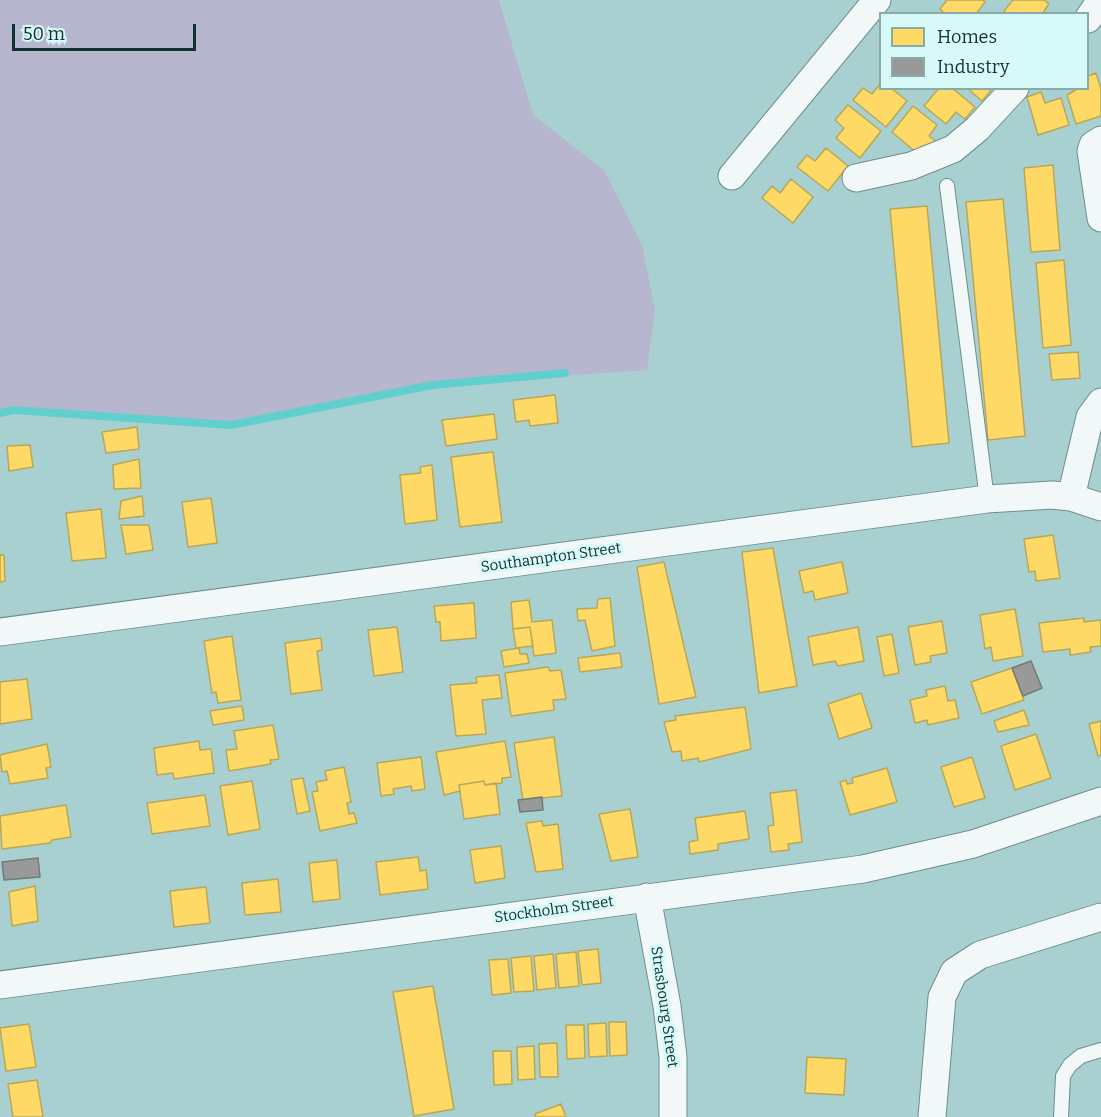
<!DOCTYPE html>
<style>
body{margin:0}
#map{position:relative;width:1101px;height:1117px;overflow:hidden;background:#a9d0d0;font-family:Bitter,serif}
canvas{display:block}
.legend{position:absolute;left:879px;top:12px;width:210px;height:78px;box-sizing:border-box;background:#d7faf9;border:2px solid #88aaa9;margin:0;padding:8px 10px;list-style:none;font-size:18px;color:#123131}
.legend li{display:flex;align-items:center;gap:12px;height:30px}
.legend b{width:30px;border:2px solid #88aaa9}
.scale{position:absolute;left:12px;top:24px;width:184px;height:27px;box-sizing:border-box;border:3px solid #123131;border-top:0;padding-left:8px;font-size:18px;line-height:21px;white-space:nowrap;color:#123131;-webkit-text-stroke:4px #d7faf9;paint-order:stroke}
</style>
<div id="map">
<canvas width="1101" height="1117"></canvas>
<ul class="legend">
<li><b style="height:16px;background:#ffd966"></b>Homes</li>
<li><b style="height:16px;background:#999"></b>Industry</li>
</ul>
<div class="scale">50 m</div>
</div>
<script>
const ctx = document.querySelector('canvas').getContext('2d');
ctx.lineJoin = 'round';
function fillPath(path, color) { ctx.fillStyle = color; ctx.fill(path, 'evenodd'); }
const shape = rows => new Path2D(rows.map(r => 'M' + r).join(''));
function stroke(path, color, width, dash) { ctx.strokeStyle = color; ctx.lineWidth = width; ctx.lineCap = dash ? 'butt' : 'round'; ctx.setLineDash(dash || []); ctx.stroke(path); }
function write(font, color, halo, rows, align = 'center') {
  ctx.font = font + ' Bitter,serif'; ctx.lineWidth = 6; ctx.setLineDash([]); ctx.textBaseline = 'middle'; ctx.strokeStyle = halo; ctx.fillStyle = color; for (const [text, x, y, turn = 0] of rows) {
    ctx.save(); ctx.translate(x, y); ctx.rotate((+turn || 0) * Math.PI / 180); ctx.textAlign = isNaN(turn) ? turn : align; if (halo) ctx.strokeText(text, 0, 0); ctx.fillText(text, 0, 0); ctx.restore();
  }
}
fillPath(shape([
 [0,0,499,0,533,115,604,170,642,245,655,310,647,370,433,385,231,425,14,410,0,413]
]), '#b6b6cf');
const homes = shape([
 [947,0,983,0,985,2,976,14,945,14,940,9,947,0],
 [1013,0,1044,0,1049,4,1042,14,1007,14,1004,11,1013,0],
 [1096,73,1101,89,1101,116,1076,124,1067,95,1079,88,1088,88,1088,76,1096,73],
 [880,84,880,88,891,88,907,101,886,127,853,100,863,88,872,94,880,84],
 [939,88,952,88,975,107,965,119,956,112,946,124,924,106,939,88],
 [967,88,993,88,982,101,967,88],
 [1041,92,1045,103,1061,98,1069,125,1038,135,1027,97,1041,92],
 [848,105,881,131,860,158,836,138,844,128,835,120,848,105],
 [913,106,937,125,929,136,938,143,924,159,892,132,913,106],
 [826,148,848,166,828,191,797,167,807,155,815,161,826,148],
 [1053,165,1060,250,1031,252,1024,168,1053,165],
 [791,179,813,197,793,223,762,198,772,186,780,193,791,179],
 [1003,199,1025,436,988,440,966,202,1003,199],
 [927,206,949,443,912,447,890,209,927,206],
 [1064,260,1071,345,1043,348,1036,263,1064,260],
 [1078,352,1080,378,1052,380,1049,354,1078,352],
 [555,395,558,423,530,426,529,420,516,422,513,400,555,395],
 [494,414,497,439,446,446,442,420,494,414],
 [137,427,139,449,106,453,102,432,137,427],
 [30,445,33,467,9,471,7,446,30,445],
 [493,452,502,522,460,527,451,457,493,452],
 [139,459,141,488,114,489,113,465,139,459],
 [432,465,437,520,405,524,400,475,421,473,420,467,432,465],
 [142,496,144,516,119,519,121,501,142,496],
 [211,498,217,543,188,547,182,502,211,498],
 [101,509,106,558,72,561,66,513,101,509],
 [121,525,149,525,153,550,126,554,121,525],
 [1053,535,1060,578,1036,581,1035,571,1029,572,1024,539,1053,535],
 [773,548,797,686,759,693,742,552,773,548],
 [0,555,4,555,5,581,0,582,0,555],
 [664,562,696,697,659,704,637,567,664,562],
 [842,562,848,593,815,600,813,591,804,593,799,571,842,562],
 [610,598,615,646,592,651,585,620,578,621,577,609,597,608,598,599,610,598],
 [529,600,532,622,552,620,556,653,534,656,530,627,513,629,511,602,529,600],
 [474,603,476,638,441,641,440,622,436,622,434,606,474,603],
 [1015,609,1023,656,993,661,991,647,985,649,980,615,1015,609],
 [1084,618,1084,622,1101,620,1101,646,1090,647,1091,652,1070,655,1070,649,1043,652,1039,623,1084,618],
 [942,621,947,653,930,656,931,662,915,665,908,627,942,621],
 [397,627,403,672,374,676,368,630,397,627],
 [530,627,533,646,516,648,513,629,530,627],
 [858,627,864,661,838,666,835,661,813,665,808,637,858,627],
 [892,634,899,673,884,676,877,637,892,634],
 [232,636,241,700,218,703,216,692,212,693,204,641,232,636],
 [321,638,322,650,317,651,322,690,291,694,285,643,321,638],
 [519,648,520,654,527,654,529,663,504,667,501,651,519,648],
 [620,653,622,667,580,672,578,658,620,653],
 [548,667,550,671,561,670,566,699,553,700,554,710,511,716,505,673,548,667],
 [1012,668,1024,700,982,714,971,682,1012,668],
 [499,675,502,698,482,700,486,734,456,736,450,685,477,683,476,677,499,675],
 [27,679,32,719,0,724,0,682,27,679],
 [945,686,948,701,955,700,959,718,928,725,927,720,915,723,910,700,927,696,926,690,945,686],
 [861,693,872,728,839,739,828,704,861,693],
 [242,706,244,720,213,725,210,711,242,706],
 [745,707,751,749,699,762,698,758,682,761,681,751,672,752,664,722,676,720,675,716,745,707],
 [1024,710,1029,725,998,732,994,721,1024,710],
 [1101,721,1101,755,1098,756,1089,724,1101,721],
 [273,725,279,759,270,760,271,764,229,771,226,750,237,749,234,731,273,725],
 [1036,734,1051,778,1015,790,1001,746,1036,734],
 [554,737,562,796,523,800,514,743,554,737],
 [199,741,200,750,211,749,214,773,174,779,173,773,157,775,154,748,199,741],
 [505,741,511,777,502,778,502,783,485,785,484,781,459,785,460,791,444,795,436,752,505,741],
 [47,744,51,767,46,768,48,778,10,784,7,771,2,772,0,755,47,744],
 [421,757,425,789,412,791,411,786,393,789,394,794,381,796,377,763,421,757],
 [972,757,985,798,954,807,941,767,972,757],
 [344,767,351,802,347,803,349,814,354,813,357,823,320,831,312,792,318,791,316,782,327,780,325,771,344,767],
 [887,768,897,802,850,815,840,782,846,780,847,784,853,783,852,778,887,768],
 [303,778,310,811,297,814,291,780,303,778],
 [252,781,260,829,228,835,220,786,252,781],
 [484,781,485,785,496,783,500,814,464,819,459,785,484,781],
 [796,790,802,842,788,844,789,850,771,852,768,826,774,825,770,793,796,790],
 [205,795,210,826,152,834,147,803,205,795],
 [66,805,71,837,52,840,50,843,2,849,0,816,66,805],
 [630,809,638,857,611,861,599,814,630,809],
 [745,811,749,839,718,844,718,850,690,854,689,842,698,840,695,818,745,811],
 [542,821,543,826,558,824,563,869,536,872,526,823,542,821],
 [501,846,505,878,475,883,470,850,501,846],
 [418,857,420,871,426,870,428,889,380,895,376,862,418,857],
 [337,860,340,899,313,902,309,863,337,860],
 [278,879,281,912,245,915,242,883,278,879],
 [35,886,38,921,12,926,9,892,35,886],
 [206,887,210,923,174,927,170,891,206,887],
 [598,949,601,983,582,985,578,951,598,949],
 [576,952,579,986,559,988,556,954,576,952],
 [553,954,556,988,537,990,534,956,553,954],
 [531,956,534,991,514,992,511,958,531,956],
 [508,959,511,993,492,995,489,960,508,959],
 [433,986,454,1109,414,1116,393,992,433,986],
 [609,1022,626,1022,627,1055,610,1056,609,1022],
 [606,1023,607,1056,589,1057,588,1024,606,1023],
 [29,1024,36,1067,6,1071,0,1028,29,1024],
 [566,1025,584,1025,585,1058,567,1059,566,1025],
 [557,1043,558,1077,540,1077,539,1044,557,1043],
 [534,1046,535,1079,518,1080,517,1047,534,1046],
 [493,1051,511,1051,512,1084,494,1085,493,1051],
 [807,1057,846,1059,844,1095,805,1093,807,1057],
 [37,1080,43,1117,13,1117,8,1084,37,1080],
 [561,1104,566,1117,536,1117,535,1114,561,1104]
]);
fillPath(homes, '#ffd966');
stroke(homes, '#b8a756', 1.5);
const industry = shape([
 [1031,661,1042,688,1023,696,1012,668,1031,661],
 [542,797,543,810,520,812,518,800,542,797],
 [38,858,40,877,4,880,2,862,38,858]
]);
fillPath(industry, '#999');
stroke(industry, '#707a7a', 1.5);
stroke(shape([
 [0,413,13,410,231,425,433,385,565,373]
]), '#60cfce', 8);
const lane = shape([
 [947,186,987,499],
 [1061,1117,1063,1076,1070,1065,1081,1056,1101,1050]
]);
const street = shape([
 [1088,19,1101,0],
 [1101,140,1093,145,1091,151,1101,218],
 [732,176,877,0],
 [856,178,911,166,953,149,977,129,1015,88],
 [1071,497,1090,417,1101,402],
 [0,632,987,499,1052,495,1071,497,1101,507],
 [647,897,667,1006,673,1057,673,1117],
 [0,985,863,869,973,844,1101,801],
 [932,1117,942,997,954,972,980,955,1101,917]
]);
stroke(lane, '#6d8d8d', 16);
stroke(street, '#6d8d8d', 29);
stroke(lane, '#f2f8f8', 14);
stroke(street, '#f2f8f8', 27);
write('15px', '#123131', '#d7faf9', [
 ["Southampton Street",551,558,-8],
 ["Stockholm Street",554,910,-8],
 ["Strasbourg Street",664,1007,82]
]);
</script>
